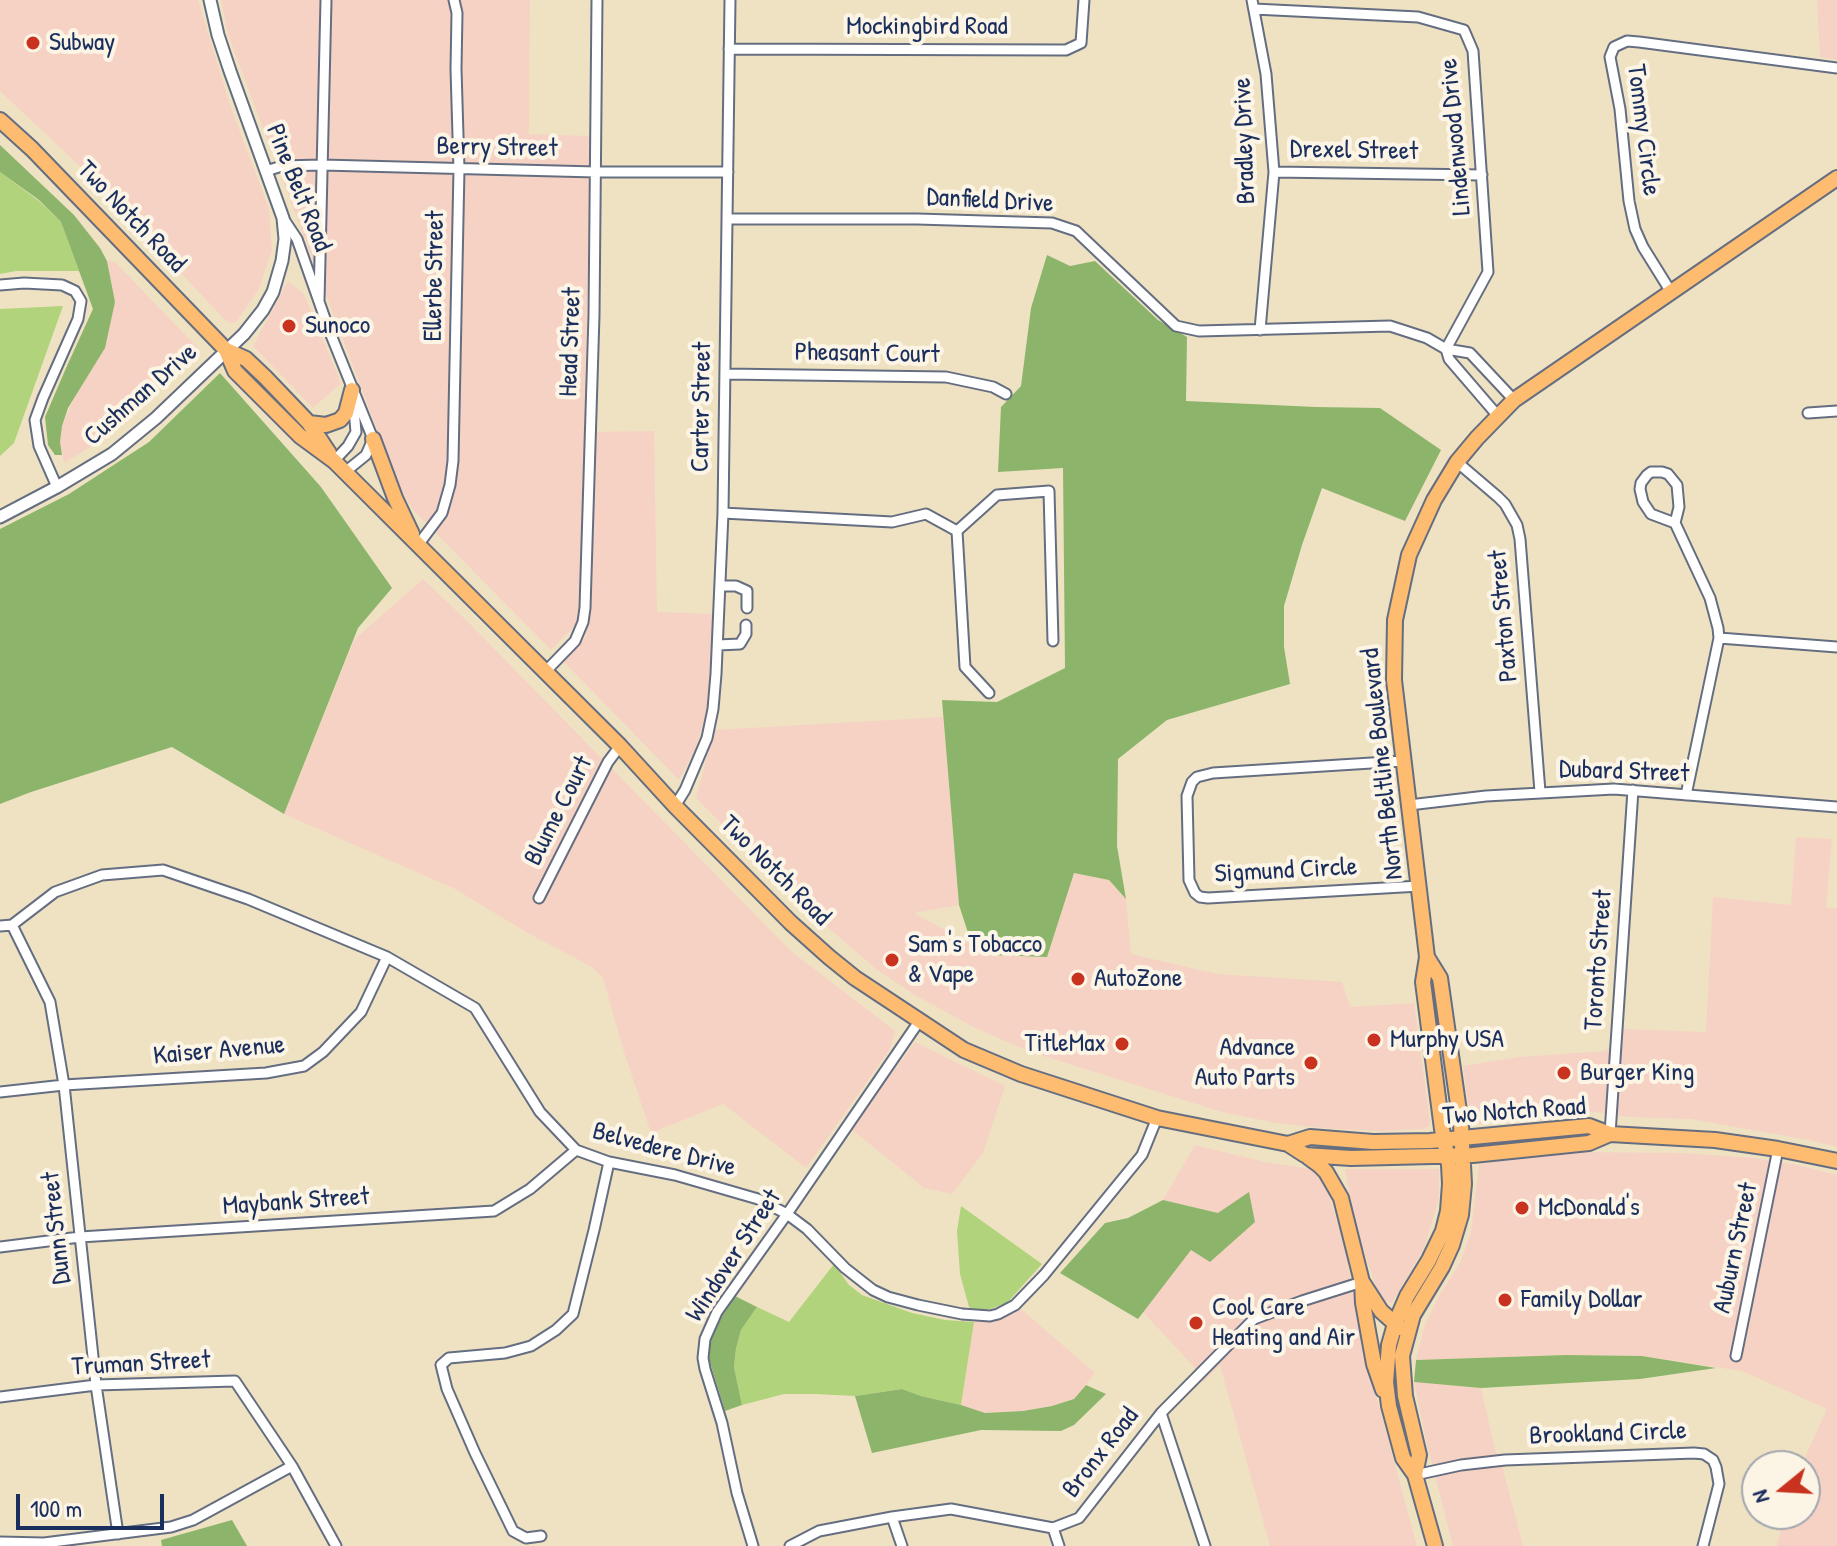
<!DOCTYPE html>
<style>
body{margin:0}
#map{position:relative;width:1837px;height:1546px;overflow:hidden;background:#efe2c3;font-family:"Patrick Hand",sans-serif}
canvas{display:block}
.north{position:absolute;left:1741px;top:1450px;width:80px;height:80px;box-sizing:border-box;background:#fcf5e5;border:2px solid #a2a6af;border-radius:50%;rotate:252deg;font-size:22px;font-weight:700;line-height:32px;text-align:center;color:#1b2f5e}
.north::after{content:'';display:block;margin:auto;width:28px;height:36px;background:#c8321e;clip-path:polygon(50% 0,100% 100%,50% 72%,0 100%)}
.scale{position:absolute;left:16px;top:1494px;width:148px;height:36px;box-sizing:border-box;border:4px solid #1b2f5e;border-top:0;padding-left:10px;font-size:24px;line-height:28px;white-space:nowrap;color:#1b2f5e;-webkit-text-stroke:6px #fcf5e5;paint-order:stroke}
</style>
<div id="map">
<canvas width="1837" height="1546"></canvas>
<div class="north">N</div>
<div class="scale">100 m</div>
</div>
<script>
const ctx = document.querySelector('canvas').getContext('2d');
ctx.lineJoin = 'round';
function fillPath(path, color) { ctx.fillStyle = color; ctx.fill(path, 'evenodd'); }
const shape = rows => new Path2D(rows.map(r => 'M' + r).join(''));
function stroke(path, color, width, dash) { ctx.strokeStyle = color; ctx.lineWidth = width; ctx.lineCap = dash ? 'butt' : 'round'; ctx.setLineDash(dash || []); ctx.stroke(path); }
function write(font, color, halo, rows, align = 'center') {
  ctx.font = font + ' "Patrick Hand",sans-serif'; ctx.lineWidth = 8; ctx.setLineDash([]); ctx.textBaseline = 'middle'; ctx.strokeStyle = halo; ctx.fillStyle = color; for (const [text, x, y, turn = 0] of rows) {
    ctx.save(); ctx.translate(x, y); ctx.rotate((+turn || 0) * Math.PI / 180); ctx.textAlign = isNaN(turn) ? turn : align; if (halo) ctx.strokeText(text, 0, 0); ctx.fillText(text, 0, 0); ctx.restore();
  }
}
fillPath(shape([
 [0,0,198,0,230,105,269,209,272,250,259,289,236,322,230,323,225,320,85,171,0,91],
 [221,0,530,0,529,134,591,136,584,432,654,431,657,612,714,614,713,659,708,706,696,748,679,780,564,662,587,635,574,627,551,650,414,511,404,496,390,464,252,99,228,34],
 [1817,0,1837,0,1837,60,1820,57],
 [107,261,115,262,198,348,107,437,64,463,60,442,62,426,115,302],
 [288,281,304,294,341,383,313,408,253,346],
 [423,579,462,616,791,951,895,1031,890,1049,806,1168,723,1104,651,1133,622,1046,603,978,592,967,526,932,455,889,284,814,354,640],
 [943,717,959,905,914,913,990,955,1047,957,1074,873,1109,880,1126,899,1131,954,1217,974,1342,982,1350,1007,1414,1003,1430,1123,1428,1127,1424,1129,1383,1131,1333,1129,1276,1123,1222,1112,1031,1052,977,1029,915,995,876,969,803,906,696,798,714,730],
 [1796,837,1832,839,1826,907,1837,909,1837,1147,1808,1140,1691,1119,1629,1117,1596,1112,1536,1116,1475,1124,1470,1119,1463,1066,1519,1057,1606,1051,1624,1029,1706,1032,1713,897,1791,905],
 [915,1042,1005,1086,983,1153,952,1194,924,1188,851,1129],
 [1195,1145,1265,1162,1312,1169,1318,1171,1323,1178,1341,1233,1373,1384,1417,1546,1270,1546,1220,1365,1203,1382,1194,1367,1143,1312,1218,1213,1163,1200],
 [1574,1152,1682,1153,1754,1158,1798,1165,1837,1175,1837,1546,1777,1546,1785,1514,1805,1514,1805,1466,1801,1466,1827,1409,1742,1371,1643,1356,1566,1355,1416,1360,1424,1327,1439,1296,1460,1263,1471,1232,1479,1164],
 [1345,1169,1439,1169,1439,1198,1424,1248,1392,1303,1380,1299,1355,1225],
 [1021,1309,1095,1373,1074,1399,1052,1406,1023,1411,985,1413,961,1405,974,1322,988,1322,1006,1317],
 [1414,1382,1481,1388,1495,1450,1503,1469,1523,1546,1453,1546,1427,1445]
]), '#f6d2c4');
fillPath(shape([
 [0,172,39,201,61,222,79,271,16,271,0,274],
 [63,306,14,443,0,456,0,309],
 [961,1206,1042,1264,1006,1304,979,1312,969,1307,960,1274,957,1231],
 [834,1264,849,1285,862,1295,912,1313,945,1320,974,1322,961,1405,921,1396,902,1389,855,1396,815,1394,784,1394,742,1405,734,1367,736,1349,741,1330,757,1307,789,1322]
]), '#b1d37b');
fillPath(shape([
 [0,145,74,215,100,248,107,261,115,302,105,348,68,408,62,426,60,442,62,455,55,455,48,445,45,417,66,368,93,309,61,222,39,200,0,172],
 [1047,255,1070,266,1095,261,1158,320,1187,337,1186,401,1316,407,1380,408,1441,450,1405,521,1322,488,1302,545,1284,606,1284,647,1290,684,1167,720,1118,759,1117,846,1126,899,1109,880,1074,873,1047,957,990,955,972,945,959,905,942,700,997,702,1065,668,1063,468,998,472,1001,407,1021,386,1031,308],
 [220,373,321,487,392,588,358,628,284,814,172,747,31,792,0,804,0,529,69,494,149,442],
 [1249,1192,1255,1222,1210,1262,1191,1250,1138,1319,1060,1273,1105,1223,1128,1218,1163,1200,1218,1213],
 [735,1296,757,1307,741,1330,736,1349,734,1367,742,1405,725,1411,708,1356,711,1340,720,1319],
 [1566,1355,1642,1356,1716,1368,1640,1379,1481,1388,1414,1382,1416,1360],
 [1086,1385,1106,1394,1074,1425,1061,1431,981,1430,872,1453,855,1396,902,1389,921,1396,961,1405,985,1413,1023,1411,1052,1406,1074,1399],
 [232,1520,247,1546,162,1546,161,1540]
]), '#8cb56b');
const minor = shape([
 [1252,0,1266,74,1274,172,1260,330],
 [1254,9,1418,17,1464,30,1473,51,1488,272,1446,349],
 [729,49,1066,50,1081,43,1084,0],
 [266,171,282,166,322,165,596,172,728,172],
 [1274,172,1482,175],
 [727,219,917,219,1052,223,1076,231,1176,326,1199,331,1390,326,1427,338,1446,349,1470,353,1514,400],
 [285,221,297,239,329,330,373,439,366,455,345,472],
 [0,285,24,283,62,285,75,291,81,301,78,319,43,398,35,420,39,446,57,487],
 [1671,292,1643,247,1635,229,1629,201,1620,109,1610,57,1614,47,1627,41,1639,42,1837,68],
 [319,301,326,0],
 [1446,349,1449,359,1498,416],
 [725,374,946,377,993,387,1006,394],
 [1808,413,1837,411],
 [334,461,348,446,356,432,353,398],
 [1457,462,1498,497,1505,504,1517,525,1520,539,1540,792],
 [723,513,892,522,926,514,957,531],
 [1675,523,1679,507,1677,485,1668,474,1662,472,1651,472,1647,475,1641,483,1640,489,1643,502,1651,514,1675,523,1710,598,1718,628,1719,638,1686,795],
 [418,545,442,513,450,485,453,461,459,169,456,69,457,13,454,0],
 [720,586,736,586,747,591,747,608],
 [1719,638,1837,647],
 [718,645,740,644,746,634,746,625],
 [545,672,575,641,583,622,585,608,594,315,597,0],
 [989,693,965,667,957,531,997,495,1049,491,1053,641],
 [1403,761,1213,773,1197,777,1192,782,1187,796,1189,880,1195,893,1200,897,1208,898,1420,886],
 [1409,805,1486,796,1614,789,1837,807],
 [675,806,685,790,707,738,713,709,716,674,723,513,730,0],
 [539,898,608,762,620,746],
 [12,925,50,1002,64,1085,96,1385,118,1534],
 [0,926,12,925,55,892,102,875,163,870,248,899,387,957,475,1008,540,1112,576,1150,609,1162,675,1175,758,1199,787,1214,807,1229,845,1268,873,1290,888,1297,918,1305,962,1314,990,1316,998,1314,1015,1305,1044,1275,1142,1155,1157,1118],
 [0,1092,64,1085,266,1073,304,1066,323,1052,361,1012,387,957],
 [1610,1134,1633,790],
 [0,1247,80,1237,494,1211,530,1189,576,1150],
 [1736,1356,1778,1149],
 [0,1397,96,1385,235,1381,292,1466,336,1546],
 [1161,1413,1205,1546],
 [1415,1475,1461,1465,1505,1460,1694,1453,1704,1454,1713,1460,1716,1467,1719,1484,1703,1546],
 [892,1517,902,1546],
 [1053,1528,1059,1546],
 [541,1536,526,1538,513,1531,475,1453,447,1389,441,1365,449,1358,505,1353,531,1346,556,1330,573,1314,594,1230,609,1162],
 [0,1542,44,1543,171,1527,193,1520,292,1466],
 [753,1546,737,1493,722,1423,705,1369,703,1358,705,1339,717,1312,787,1214,920,1020],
 [790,1546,819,1531,892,1517,951,1509,1053,1528,1079,1518,1161,1413,1254,1319,1302,1301,1362,1282]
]);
const tertiary = shape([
 [0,517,57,487,112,454,156,418,244,334,263,310,273,292,282,261,285,239,283,218,230,71,218,35,210,0]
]);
const primary = shape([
 [0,120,32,149,226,350,235,371,300,436,334,461,345,472,620,746,675,806,791,923,829,957,855,978,964,1050,1021,1074,1157,1118,1288,1144,1305,1155,1351,1158,1473,1155,1589,1143,1610,1134],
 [226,350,246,359,265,377,309,423,329,453],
 [309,423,326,425,340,420,346,413,352,390],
 [373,439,395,498,412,534],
 [1288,1144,1310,1137,1373,1142,1430,1141,1589,1126,1610,1134,1715,1140,1778,1149,1837,1161],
 [1308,1157,1319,1165,1326,1172,1341,1198,1362,1282,1363,1303,1374,1364,1383,1390],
 [1363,1283,1381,1311,1400,1328],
 [1415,1475,1419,1455,1405,1396,1402,1356,1413,1315,1442,1267,1452,1245,1461,1215,1464,1184,1461,1125,1440,978,1427,957],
 [1435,1546,1415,1475,1403,1458,1389,1406,1386,1382,1389,1345,1395,1324,1407,1296,1429,1260,1443,1231,1448,1211,1450,1184,1449,1165,1442,1129,1423,982,1427,957,1394,680,1395,620,1409,555,1434,500,1457,462,1477,438,1514,400,1837,178]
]);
stroke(minor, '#656e81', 13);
stroke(tertiary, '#656e81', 15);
stroke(primary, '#656e81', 18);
stroke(minor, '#fff', 9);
stroke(tertiary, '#fff', 11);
stroke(primary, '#fdbc6f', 14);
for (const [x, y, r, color] of [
 [33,43,8,"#c8321e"],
 [289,326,8,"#c8321e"],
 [892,960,8,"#c8321e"],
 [1078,979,8,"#c8321e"],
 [1374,1040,8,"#c8321e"],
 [1122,1044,8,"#c8321e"],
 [1311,1063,8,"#c8321e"],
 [1564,1073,8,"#c8321e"],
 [1522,1208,8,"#c8321e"],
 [1505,1300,8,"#c8321e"],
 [1196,1323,8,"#c8321e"]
]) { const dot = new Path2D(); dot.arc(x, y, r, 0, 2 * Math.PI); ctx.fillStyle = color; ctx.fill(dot); stroke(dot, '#fcf5e5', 3); }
write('26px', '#1b2f5e', '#fcf5e5', [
 ["Mockingbird Road",927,27],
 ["Tommy Circle",1643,130,83],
 ["Lindenwood Drive",1456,137,-95],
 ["Bradley Drive",1245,141,-92],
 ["Berry Street",497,148,1],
 ["Drexel Street",1354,151,1],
 ["Pine Belt Road",298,188,68],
 ["Danfield Drive",990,201,3],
 ["Two Notch Road",131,217,46],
 ["Ellerbe Street",435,276,-89],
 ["Head Street",571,342,-88],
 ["Pheasant Court",867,354,1],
 ["Cushman Drive",141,395,-41],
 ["Carter Street",702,407,-89],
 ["Paxton Street",1504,616,-95],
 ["North Beltline Boulevard",1383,764,-96],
 ["Dubard Street",1624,772,2],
 ["Blume Court",559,811,-63],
 ["Two Notch Road",775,871,45],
 ["Sigmund Circle",1286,871,-3],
 ["Toronto Street",1599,960,-86],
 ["Kaiser Avenue",219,1051,-5],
 ["Two Notch Road",1514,1112,-4],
 ["Belvedere Drive",664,1150,15],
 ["Maybank Street",296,1202,-4],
 ["Dunn Street",57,1228,-96],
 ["Auburn Street",1736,1248,-78],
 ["Windover Street",734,1256,-57],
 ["Truman Street",141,1364,-3],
 ["Brookland Circle",1608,1434,-2],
 ["Bronx Road",1101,1453,-52]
]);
write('26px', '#1b2f5e', '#fcf5e5', [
 ["Subway",49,43],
 ["Sunoco",305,326],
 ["Sam's Tobacco",908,945],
 ["& Vape",908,975],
 ["AutoZone",1094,979],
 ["Murphy USA",1390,1040],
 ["TitleMax",1106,1044,"right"],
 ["Advance",1295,1048,"right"],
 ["Auto Parts",1295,1078,"right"],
 ["Burger King",1580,1073],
 ["McDonald's",1538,1208],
 ["Family Dollar",1521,1300],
 ["Cool Care",1212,1308],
 ["Heating and Air",1212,1338]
], 'left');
</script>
